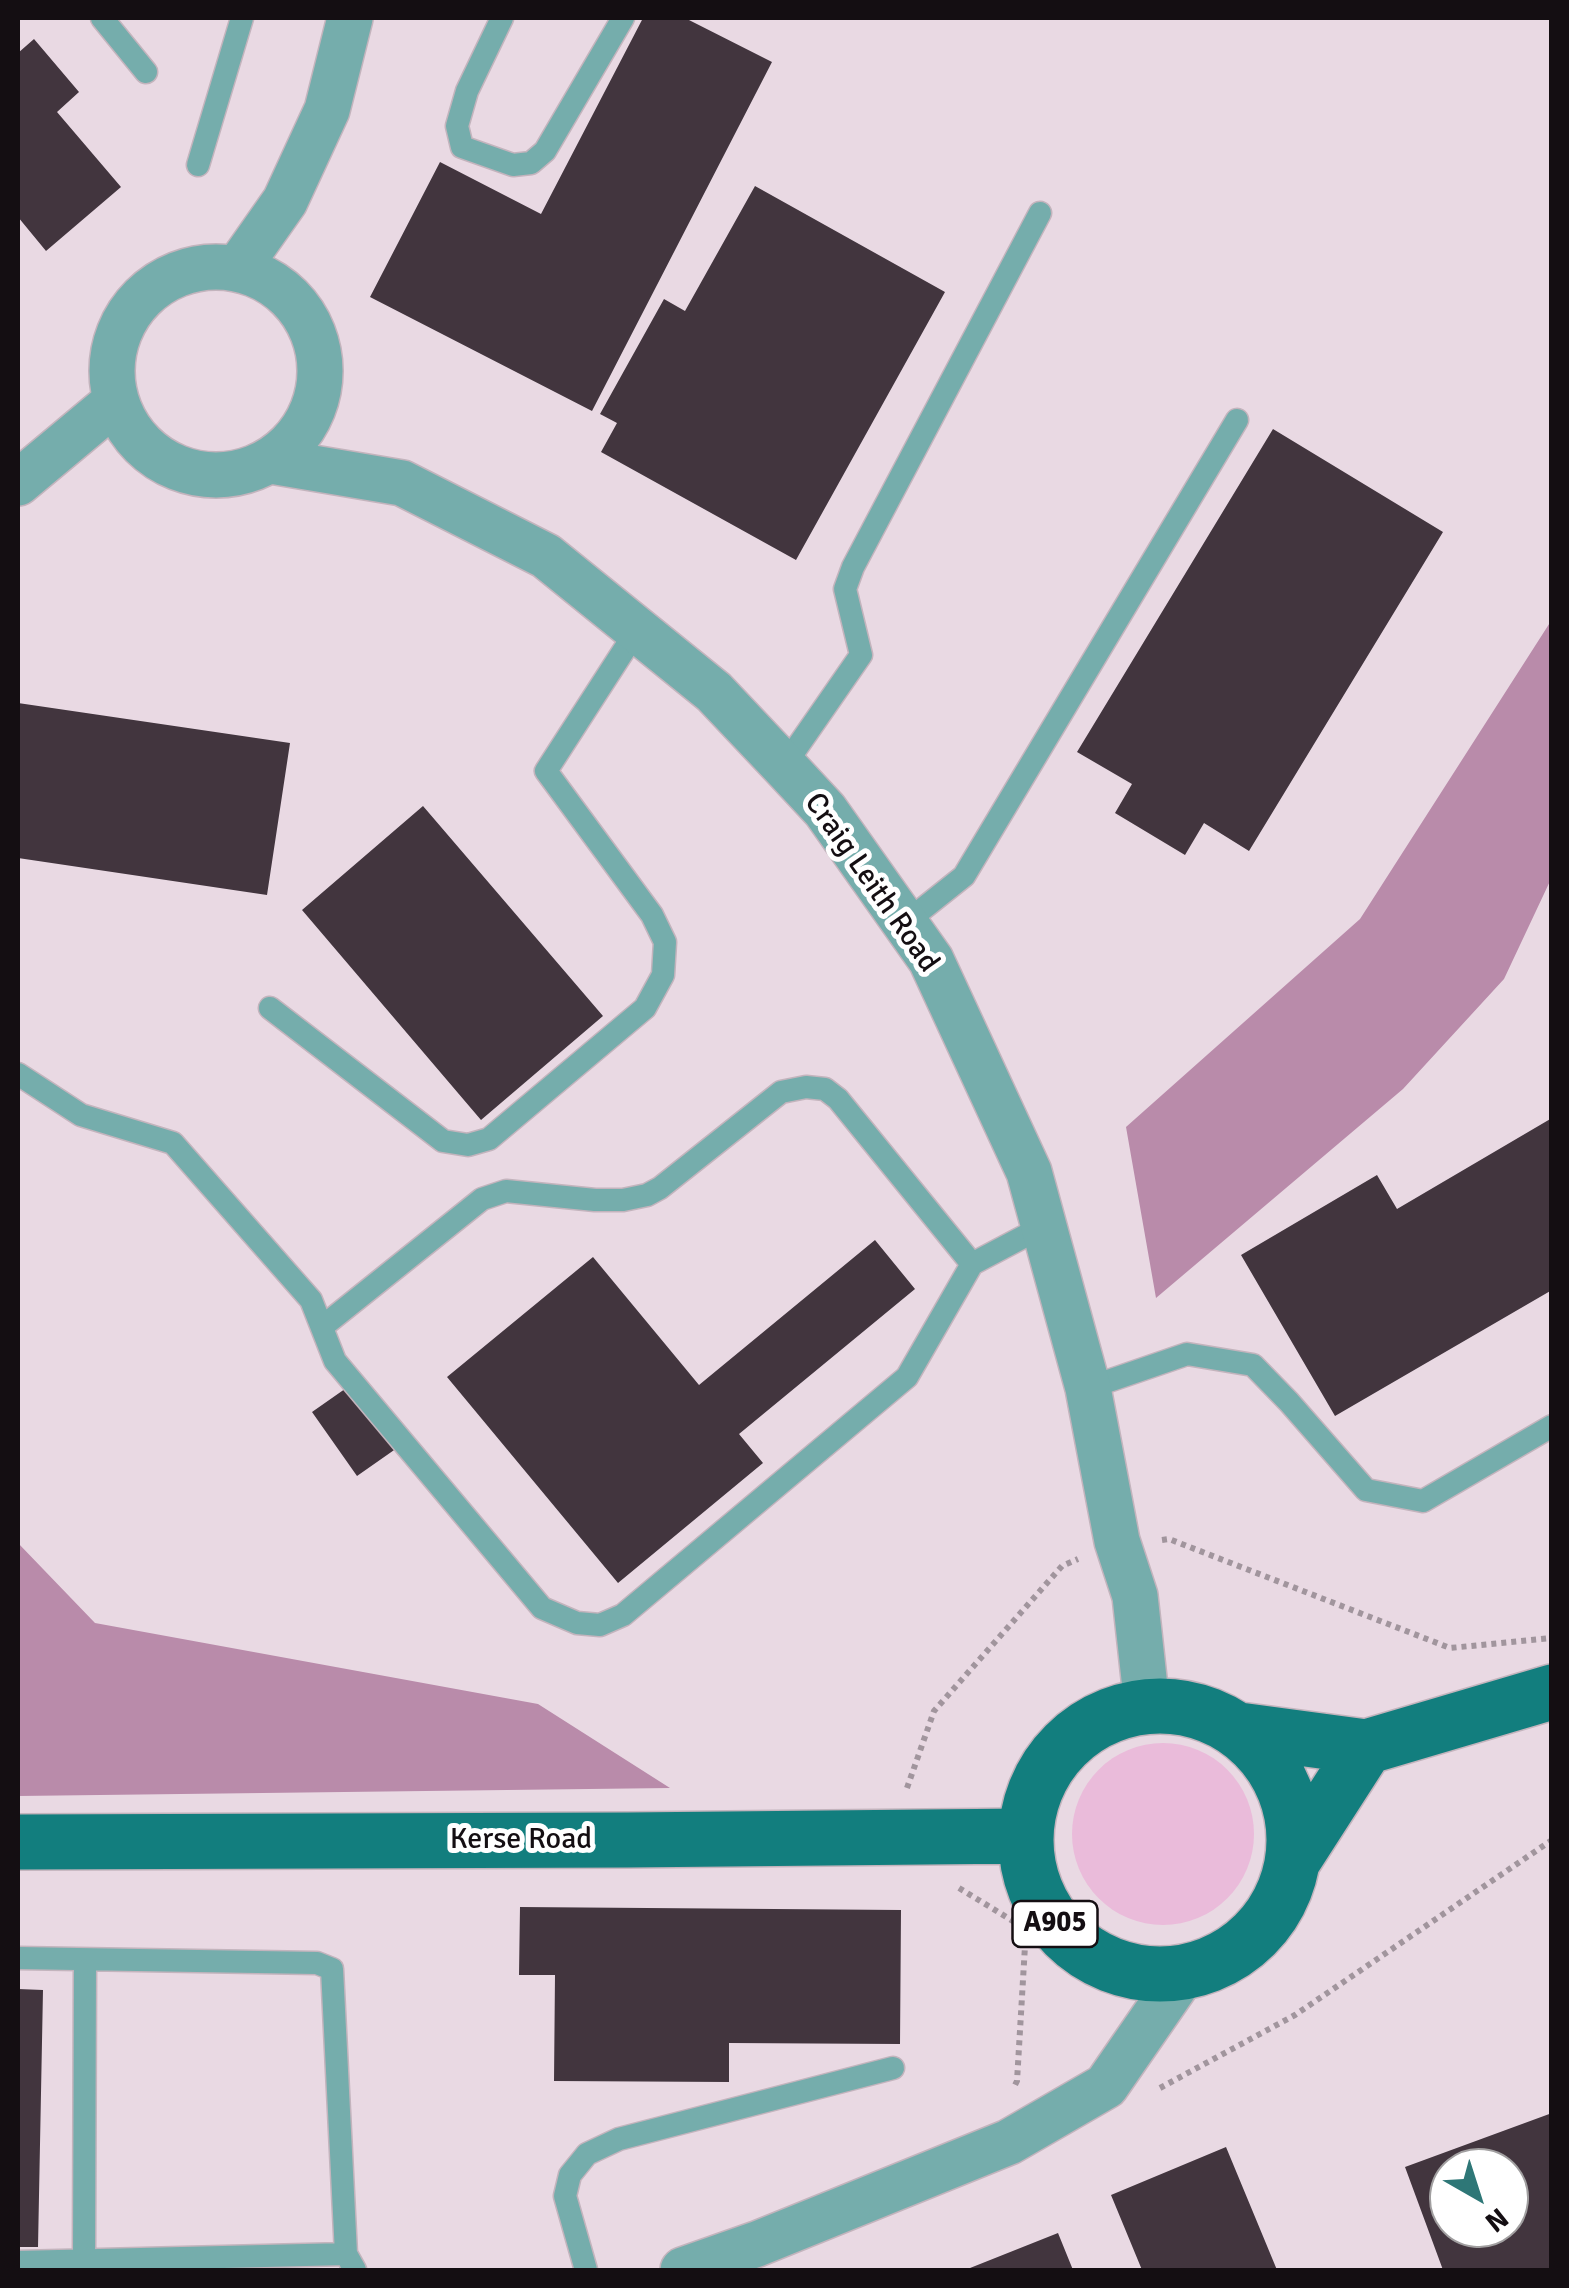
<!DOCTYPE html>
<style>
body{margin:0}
#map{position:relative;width:1569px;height:2288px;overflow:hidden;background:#e9d9e3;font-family:Signika,sans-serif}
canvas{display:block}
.frame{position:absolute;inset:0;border:20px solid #140e12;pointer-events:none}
.north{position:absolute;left:1429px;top:2148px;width:100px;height:100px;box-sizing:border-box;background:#fff;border:2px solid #a19fa0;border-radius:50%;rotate:141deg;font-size:28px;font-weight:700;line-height:40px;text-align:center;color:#140e12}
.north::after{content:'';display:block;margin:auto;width:35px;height:45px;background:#2e7777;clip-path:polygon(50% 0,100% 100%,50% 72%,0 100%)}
</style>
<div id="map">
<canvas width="1569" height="2288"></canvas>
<div class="frame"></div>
<div class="north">N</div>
</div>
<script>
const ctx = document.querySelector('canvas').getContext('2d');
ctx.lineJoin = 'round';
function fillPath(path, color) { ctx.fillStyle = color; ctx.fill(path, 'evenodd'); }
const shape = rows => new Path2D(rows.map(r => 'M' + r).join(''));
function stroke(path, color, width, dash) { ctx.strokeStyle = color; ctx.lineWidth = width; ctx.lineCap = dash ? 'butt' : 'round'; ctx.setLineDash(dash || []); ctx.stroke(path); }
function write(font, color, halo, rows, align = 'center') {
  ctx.font = font + ' Signika,sans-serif'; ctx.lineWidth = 10; ctx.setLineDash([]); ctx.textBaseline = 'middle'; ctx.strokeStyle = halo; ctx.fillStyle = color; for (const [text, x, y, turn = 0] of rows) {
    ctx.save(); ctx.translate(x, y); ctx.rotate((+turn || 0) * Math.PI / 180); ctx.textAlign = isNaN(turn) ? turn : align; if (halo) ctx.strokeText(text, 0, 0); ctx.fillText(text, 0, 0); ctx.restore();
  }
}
fillPath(shape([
 '1072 1834a91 91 0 1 1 182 0a91 91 0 1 1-182 0Z'
]), '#eabbda');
fillPath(shape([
 [1551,621,1551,879,1504,979,1403,1089,1156,1298,1126,1127,1360,919],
 [18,1543,95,1623,538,1704,670,1788,18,1796]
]), '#b98baa');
fillPath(shape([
 [643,18,685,18,772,62,592,411,370,297,440,162,541,214],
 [34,39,79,92,57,112,121,187,46,251,18,217,18,53],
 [755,186,945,292,796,560,601,452,617,423,600,414,664,299,685,311],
 [1273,429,1443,532,1249,851,1204,823,1185,855,1115,813,1132,784,1077,752],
 [18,703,290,743,267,895,18,858],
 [423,806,603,1016,481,1120,302,910],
 [1552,1118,1552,1290,1335,1416,1241,1255,1377,1175,1397,1209],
 [875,1240,915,1289,739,1434,763,1463,618,1583,447,1377,593,1257,699,1385],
 [352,1384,397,1448,357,1476,312,1412],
 [520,1907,901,1910,900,2044,729,2043,729,2082,554,2081,555,1975,519,1975],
 [18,1989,43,1990,38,2247,18,2247],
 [1552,2113,1552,2270,1443,2270,1405,2167],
 [1449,2168,1509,2168,1509,2228,1449,2228],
 [1226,2147,1277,2270,1142,2270,1111,2195],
 [1058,2233,1073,2270,965,2270]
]), '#42353e');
const lane = shape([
 [102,18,146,72],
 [502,18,467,91,457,126,462,147,513,165,531,163,545,151,623,18],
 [198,165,242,18],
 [784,766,861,655,845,589,853,567,1040,213],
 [905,923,964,876,1237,420],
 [270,1008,443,1141,468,1145,489,1139,645,1008,663,975,665,942,652,915,546,771,637,630],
 [18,1074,81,1115,173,1143,311,1300,335,1361,542,1608,577,1623,600,1625,623,1615,907,1377,972,1264,1044,1226],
 [322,1327,482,1199,506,1191,595,1200,623,1200,647,1195,660,1188,781,1092,806,1087,825,1089,838,1099,972,1264],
 [1088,1388,1187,1354,1253,1365,1289,1402,1366,1490,1423,1501,1552,1426],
 [18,1958,317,1963,332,1969,346,2254,355,2270],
 [84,2260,85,1960],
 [18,2262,346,2254],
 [586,2270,565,2196,570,2175,587,2154,619,2139,893,2068]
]);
const street = shape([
 '112 371a104 104 0 1 1 208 0a104 104 0 1 1-208 0Z',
 [238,268,285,201,327,110,350,18],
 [271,461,402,483,546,556,714,692,784,766,825,810,931,960,1029,1172,1088,1388,1117,1541,1135,1596,1147,1706],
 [18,483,115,402],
 [683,2270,757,2244,1009,2142,1106,2086,1184,1973]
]);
const primary = shape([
 '1026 1840a134 134 0 1 1 268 0a134 134 0 1 1-268 0Z',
 [1239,1730,1366,1747,1552,1692],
 [18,1842,628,1840,1025,1836],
 [1294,1859,1366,1747]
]);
stroke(lane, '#c3b4bd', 25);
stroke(street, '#c3b4bd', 48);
stroke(primary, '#c3b4bd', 58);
stroke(shape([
 [1162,1540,1169,1539,1450,1648,1552,1638],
 [907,1788,934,1711,1062,1566,1078,1559],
 [959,1888,1026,1929,1017,2081,1014,2087],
 [1160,2088,1295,2015,1552,1840]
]), '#a1959d', 6, [5, 5]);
stroke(lane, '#75adac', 22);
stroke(street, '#75adac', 45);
stroke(primary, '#127e7e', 55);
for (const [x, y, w] of [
 [1055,1924,85]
]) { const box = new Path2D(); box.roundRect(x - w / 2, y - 23, w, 46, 8); ctx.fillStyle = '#fff'; ctx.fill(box); stroke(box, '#140e12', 2.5); }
write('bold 28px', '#140e12', null, [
 ["A905",1055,1924]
]);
write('30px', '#140e12', '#fff', [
 ["Craig Leith Road",871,883,55],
 ["Kerse Road",521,1840]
]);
</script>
